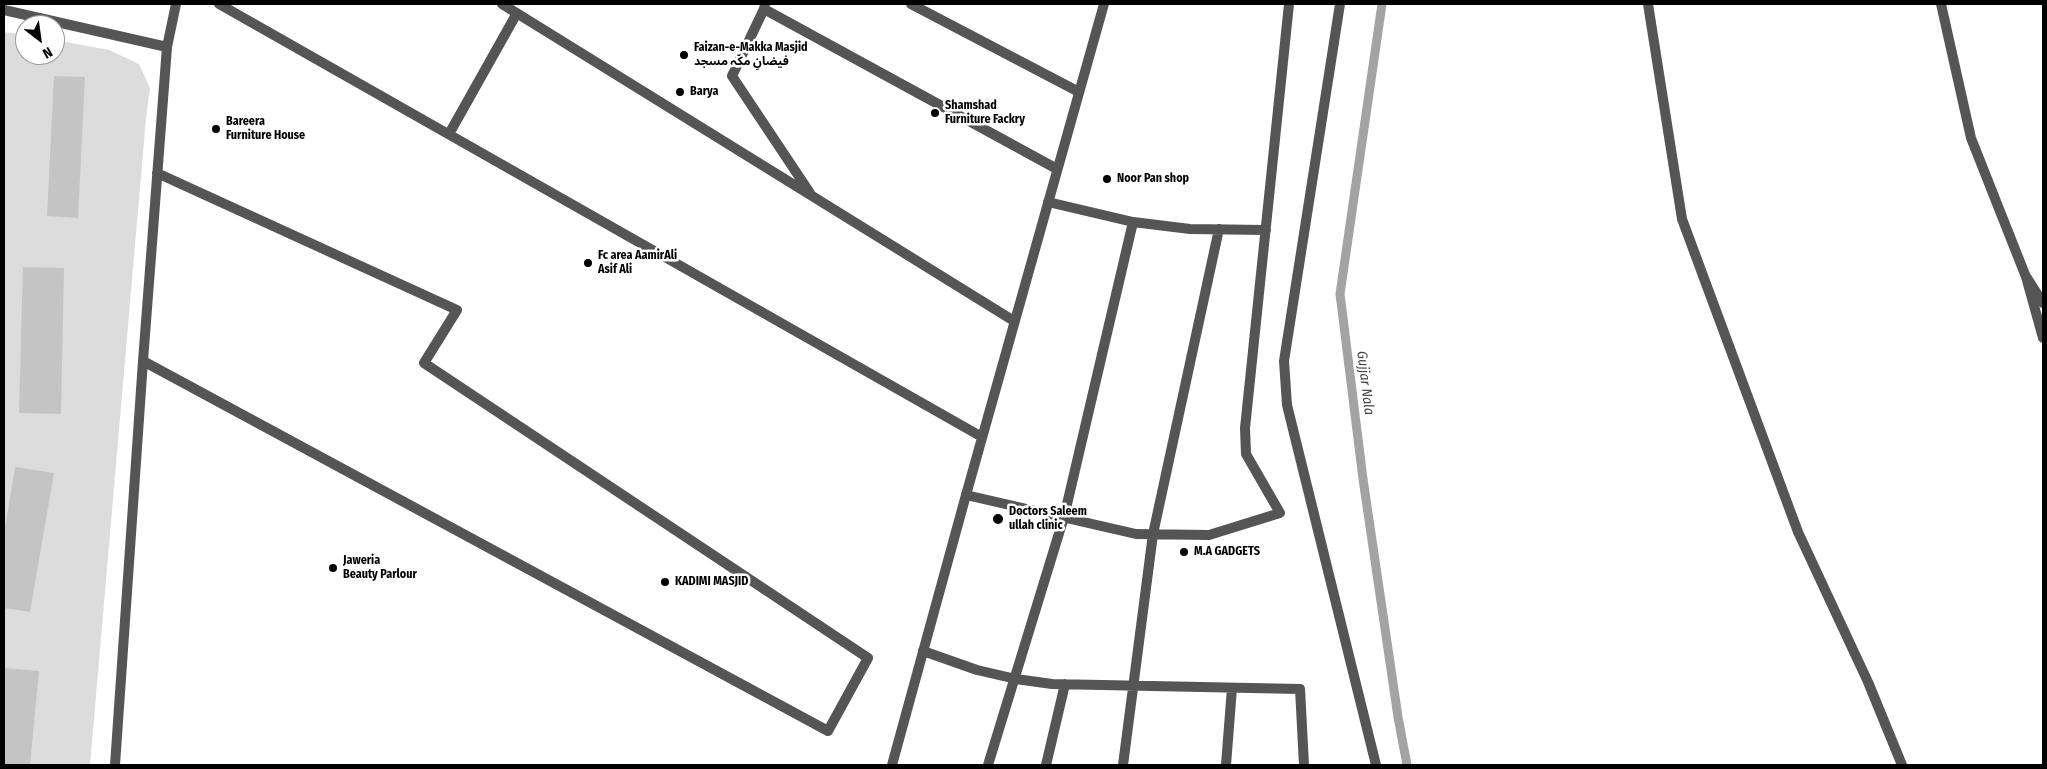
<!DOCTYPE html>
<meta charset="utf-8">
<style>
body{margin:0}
#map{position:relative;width:2047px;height:769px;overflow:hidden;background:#fff;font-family:"Fira Sans Condensed",sans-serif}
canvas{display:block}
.frame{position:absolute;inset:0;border:5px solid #000;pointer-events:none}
.north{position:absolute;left:15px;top:15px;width:50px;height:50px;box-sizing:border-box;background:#fff;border:1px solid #999;border-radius:50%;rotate:150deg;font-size:14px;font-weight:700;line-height:20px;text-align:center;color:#000}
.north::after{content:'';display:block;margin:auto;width:18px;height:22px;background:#000;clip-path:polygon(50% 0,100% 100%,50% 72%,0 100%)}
</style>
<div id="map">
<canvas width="2047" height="769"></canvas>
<div class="frame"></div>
<div class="north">N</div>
</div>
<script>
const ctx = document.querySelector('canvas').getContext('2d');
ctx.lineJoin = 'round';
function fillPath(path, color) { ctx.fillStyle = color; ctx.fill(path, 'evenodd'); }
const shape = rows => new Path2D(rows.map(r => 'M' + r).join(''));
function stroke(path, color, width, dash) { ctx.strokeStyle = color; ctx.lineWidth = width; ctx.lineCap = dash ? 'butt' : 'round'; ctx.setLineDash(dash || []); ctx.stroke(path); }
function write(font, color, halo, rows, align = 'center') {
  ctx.font = font + ' "Fira Sans Condensed","Noto Sans Arabic",sans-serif'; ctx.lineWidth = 5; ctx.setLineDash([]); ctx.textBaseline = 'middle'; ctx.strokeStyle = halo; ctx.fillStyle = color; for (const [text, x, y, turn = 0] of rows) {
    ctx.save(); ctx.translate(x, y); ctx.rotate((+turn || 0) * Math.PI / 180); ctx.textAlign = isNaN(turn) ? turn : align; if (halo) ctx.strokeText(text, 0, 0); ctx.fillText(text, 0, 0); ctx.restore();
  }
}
fillPath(shape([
 [4,32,25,35,25,55,55,55,55,40,109,50,139,64,150,88,146,118,90,765,4,765]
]), '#dcdcdc');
stroke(shape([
 [1382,4,1340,294,1363,479,1398,717,1407,765]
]), '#a3a3a3', 9);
fillPath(shape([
 [54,76,85,77,78,218,47,216],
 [23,267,64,268,61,414,19,413],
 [15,467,54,473,30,612,4,608,4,534],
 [5,668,39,671,30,765,4,765]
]), '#c4c4c4');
stroke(shape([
 [1048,202,1133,222,1190,229,1266,230],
 [966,495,1136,534,1209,535,1280,513,1246,454,1245,428,1289,4],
 [923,651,977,670,1016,679,1052,684,1300,689,1304,765],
 [988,765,1064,517,1133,222],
 [1046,765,1065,684],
 [1123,765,1153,534,1219,229],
 [1226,765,1232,688]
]), '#555', 10);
stroke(shape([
 [219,4,982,437],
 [502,4,1014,321],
 [765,4,764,9,1057,169],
 [911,4,1079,92],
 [1340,4,1284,361,1287,405,1376,765],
 [1648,4,1682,219,1798,532,1868,682,1902,765],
 [764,9,732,76,810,193],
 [4,10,167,47],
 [449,134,517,13],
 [2027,278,2043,303],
 [143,361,828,731,868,658,424,363,457,310,157,173],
 [115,765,143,361,167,47,176,4],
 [892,765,966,495,1104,4]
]), '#555', 10);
stroke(shape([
 [1941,4,1971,138,2026,277,2043,338]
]), '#555', 10);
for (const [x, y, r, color] of [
 [684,55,5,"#000"],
 [680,92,5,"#000"],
 [935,113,5,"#000"],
 [216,129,5,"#000"],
 [1107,179,5,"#000"],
 [588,263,5,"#000"],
 [998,519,6,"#000"],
 [1184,552,5,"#000"],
 [333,568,5,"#000"],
 [665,582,5,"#000"]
]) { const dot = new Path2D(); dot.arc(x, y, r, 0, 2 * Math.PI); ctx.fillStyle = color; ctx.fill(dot); stroke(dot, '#fff', 2); }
write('bold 12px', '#000', '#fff', [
 ["Faizan-e-Makka Masjid",694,48],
 ["فیضانِ مکّہ مسجد",694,62],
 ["Barya",690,92],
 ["Shamshad",945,106],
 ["Furniture Fackry",945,120],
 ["Bareera",226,122],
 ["Furniture House",226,136],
 ["Noor Pan shop",1117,179],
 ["Fc area AamirAli",598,256],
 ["Asif Ali",598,270],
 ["Doctors Saleem",1009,512],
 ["ullah clinic",1009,526],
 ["M.A GADGETS",1194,552],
 ["Jaweria",343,561],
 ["Beauty Parlour",343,575],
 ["KADIMI MASJID",675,582]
], 'left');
write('italic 14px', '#444', '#fff', [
 ["Gujjar Nala",1365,383,83]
]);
</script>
